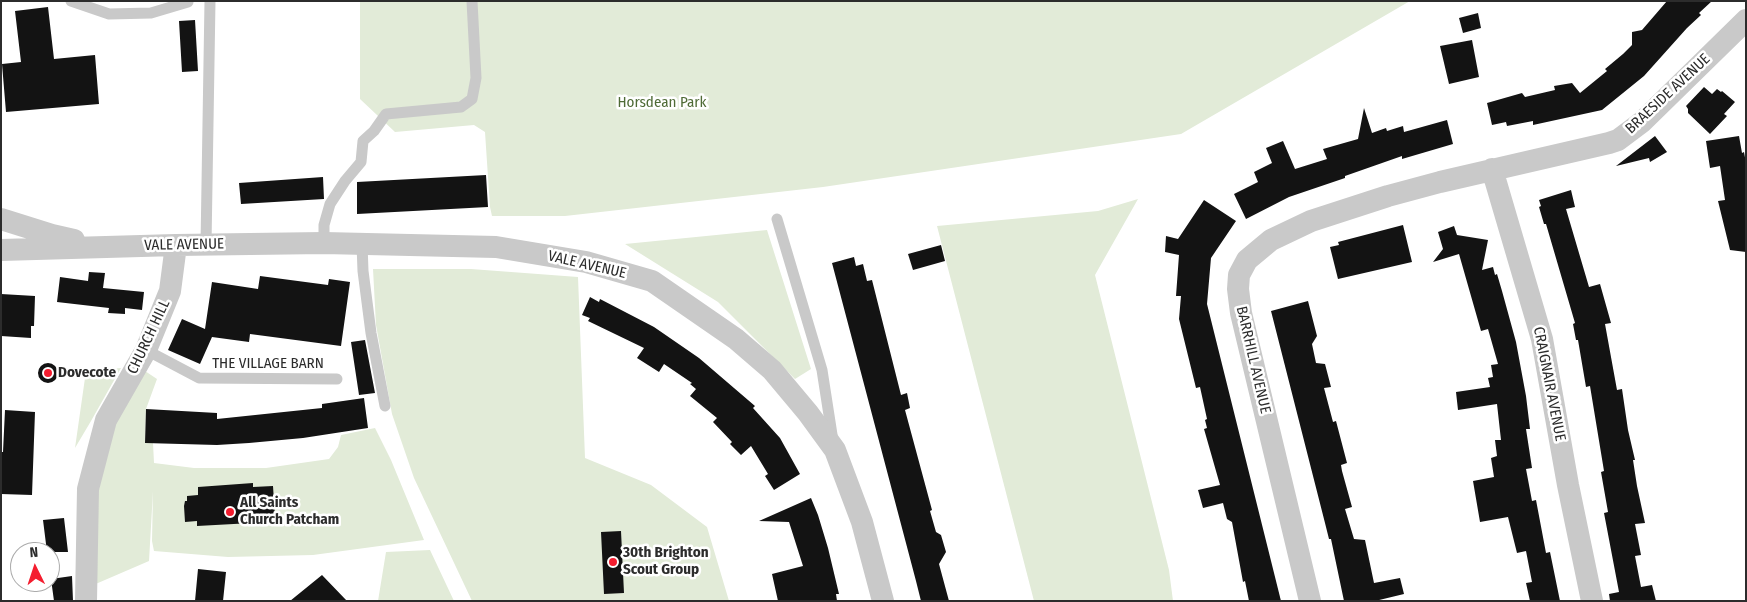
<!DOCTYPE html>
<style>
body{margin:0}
#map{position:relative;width:1747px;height:602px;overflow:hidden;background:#fff;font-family:"Fira Sans Condensed",sans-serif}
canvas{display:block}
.frame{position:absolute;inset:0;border:2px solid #2c2c2c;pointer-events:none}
.north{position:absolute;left:10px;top:542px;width:50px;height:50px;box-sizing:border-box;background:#fff;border:1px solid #ababab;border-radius:50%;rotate:356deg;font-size:14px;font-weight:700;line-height:20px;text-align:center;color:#2c2c2c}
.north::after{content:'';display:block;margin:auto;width:18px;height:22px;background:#f41d2f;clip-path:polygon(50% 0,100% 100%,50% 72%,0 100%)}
</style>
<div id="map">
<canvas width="1747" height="602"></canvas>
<div class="frame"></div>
<div class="north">N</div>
</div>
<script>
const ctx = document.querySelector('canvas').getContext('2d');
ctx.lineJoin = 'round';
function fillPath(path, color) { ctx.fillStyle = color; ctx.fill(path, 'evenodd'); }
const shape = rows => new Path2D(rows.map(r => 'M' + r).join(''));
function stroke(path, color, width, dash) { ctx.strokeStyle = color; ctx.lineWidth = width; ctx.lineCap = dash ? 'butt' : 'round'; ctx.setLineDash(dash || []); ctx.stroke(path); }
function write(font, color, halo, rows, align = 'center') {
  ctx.font = font + ' "Fira Sans Condensed",sans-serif'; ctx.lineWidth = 5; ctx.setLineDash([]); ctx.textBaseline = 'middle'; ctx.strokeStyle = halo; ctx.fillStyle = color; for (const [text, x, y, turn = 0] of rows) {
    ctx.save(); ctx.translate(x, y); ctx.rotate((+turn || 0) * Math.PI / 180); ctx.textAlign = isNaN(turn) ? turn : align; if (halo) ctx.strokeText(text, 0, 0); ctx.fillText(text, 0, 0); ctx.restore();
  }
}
fillPath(shape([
 [360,1,1410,1,1181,134,823,187,565,216,492,216,490,207,485,132,474,125,395,132,360,99],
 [1138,199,1095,275,1169,570,1173,601,1034,601,937,226,1098,211],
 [767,230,811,369,795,379,718,302,625,244],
 [373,269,471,269,578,277,585,458,651,485,707,527,729,601,472,601,414,478,392,414,376,325],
 [121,368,91,421,75,448,86,371],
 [145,371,157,379,146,409,145,443,153,443,154,463,194,468,266,468,329,459,338,447,341,435,375,428,391,460,424,540,313,555,228,557,154,551,152,541,153,491,149,561,91,586,92,528,107,445,124,404],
 [430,550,454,601,378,601,386,552]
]), '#e2ebd8');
fillPath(shape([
 [1667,1,1712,1,1699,13,1701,15,1687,28,1644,76,1602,110,1533,125,1533,121,1507,126,1506,122,1492,125,1487,103,1522,93,1525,97,1555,90,1554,86,1572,83,1580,93,1607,71,1605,69,1623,54,1632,45,1632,32,1642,30],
 [48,7,54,59,95,55,99,104,6,112,2,64,21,62,15,11],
 [1478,13,1481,28,1463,33,1459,18],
 [195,20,198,71,182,72,179,21],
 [1472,40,1479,77,1449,84,1440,46],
 [1704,87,1712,94,1717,89,1721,92,1722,91,1735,102,1724,114,1727,116,1710,134,1688,113,1688,109,1686,106],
 [1364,108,1372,133,1386,128,1387,131,1403,126,1404,132,1447,120,1453,144,1402,159,1402,156,1345,176,1345,178,1289,197,1246,219,1234,194,1258,182,1254,172,1272,163,1266,148,1283,141,1295,169,1327,159,1323,149,1358,139],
 [1655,136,1667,152,1650,162,1649,158,1616,166],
 [1739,136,1742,153,1744,152,1746,163,1746,252,1730,250,1718,201,1725,200,1720,166,1710,168,1706,141],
 [486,175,488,207,357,214,357,182],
 [323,177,324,199,241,204,239,183],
 [1571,190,1575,207,1566,209,1589,287,1600,284,1611,323,1605,324,1617,390,1622,389,1628,430,1635,460,1633,460,1637,486,1645,523,1635,524,1641,555,1635,556,1641,587,1652,585,1656,601,1610,601,1609,594,1619,592,1604,513,1608,512,1601,472,1604,471,1590,386,1586,387,1578,340,1576,340,1573,324,1575,323,1546,224,1544,224,1539,207,1541,206,1539,200],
 [1204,200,1236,221,1211,258,1207,304,1281,601,1249,601,1245,581,1243,582,1232,522,1227,519,1223,503,1203,508,1198,490,1220,485,1204,429,1207,428,1205,420,1207,419,1200,387,1196,388,1179,319,1181,296,1176,296,1179,255,1165,252,1166,236,1178,239],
 [1403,225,1412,262,1338,279,1330,247,1339,245,1338,242],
 [1454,226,1457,235,1488,240,1482,270,1493,267,1495,275,1497,274,1502,291,1516,342,1526,396,1530,429,1526,429,1532,468,1526,469,1532,501,1536,500,1546,553,1550,552,1560,601,1530,601,1526,583,1532,582,1526,551,1517,553,1508,517,1480,522,1473,481,1494,477,1491,458,1497,456,1495,440,1501,440,1497,404,1458,410,1456,392,1490,387,1488,378,1493,377,1491,365,1498,364,1488,329,1481,331,1459,254,1433,262,1443,249,1438,232],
 [941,245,945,261,913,270,908,254],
 [854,257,856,266,863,264,867,281,872,280,901,395,907,393,910,408,905,410,932,510,930,511,936,532,941,535,946,552,939,564,949,601,921,601,916,581,832,263],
 [89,272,105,273,103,288,144,292,142,310,125,308,125,314,108,313,109,308,57,302,60,277,88,281],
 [260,276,328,285,329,279,350,282,341,346,250,334,249,342,212,337,200,364,168,350,182,319,205,329,212,282,258,289],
 [1,294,35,296,34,326,31,326,31,338,1,336],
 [590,297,599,302,600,299,654,327,699,358,755,406,753,408,780,438,800,474,774,490,765,476,768,474,751,446,741,455,730,444,732,442,713,422,717,418,690,396,696,389,690,384,692,383,664,364,659,372,637,358,644,348,588,321,590,318,582,315],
 [1308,301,1317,336,1312,344,1316,363,1325,364,1331,387,1324,388,1333,422,1336,421,1347,463,1341,465,1342,471,1352,507,1345,509,1354,539,1365,540,1374,583,1400,578,1404,594,1375,601,1344,601,1331,539,1329,539,1325,523,1271,311],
 [365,340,375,393,359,395,351,342],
 '38 373a10 10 0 1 1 20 0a10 10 0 1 1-20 0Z',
 [364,398,368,428,303,438,249,443,217,445,145,443,146,409,217,413,217,419,322,408,322,404],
 [5,410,35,412,32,495,1,494,1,452,3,452],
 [253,483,253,487,273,486,275,517,251,519,252,523,197,526,197,521,185,522,184,506,185,501,187,501,187,496,198,495,198,487],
 [811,498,818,515,828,548,839,594,836,594,837,601,778,601,772,574,803,566,789,522,759,521],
 [64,518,68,552,47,552,43,520],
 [621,531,624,593,604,594,601,532],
 [198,569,226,572,223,601,195,601],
 [322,575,347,601,290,601],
 [72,576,73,601,54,601,51,579]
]), '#131313');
stroke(shape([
 [71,1,109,14,151,13,188,2],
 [777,219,822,370,833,441],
 [324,243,324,225,330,204,345,181,361,162,363,141,374,131,386,114,461,107,472,99,476,78,472,1],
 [362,244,363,271,371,333,385,406],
 [206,245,210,1],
 [146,350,199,378,337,379]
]), '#c9c9c9', 11);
stroke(shape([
 [1492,169,1542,339,1568,485,1592,601],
 [1,219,52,235,74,240],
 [1,250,176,245,324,243,496,247,586,262,652,281,736,339,772,370,808,413,835,450,862,522,883,601],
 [86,601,88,489,106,420,146,350,170,291,176,245],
 [1310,601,1241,313,1238,289,1239,275,1247,260,1271,240,1311,221,1388,196,1440,182,1609,143,1618,140,1642,122,1746,20]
]), '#c9c9c9', 22);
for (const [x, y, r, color] of [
 [48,373,5,"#f41d2f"],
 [230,512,5,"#f41d2f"],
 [613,562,5,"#f41d2f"]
]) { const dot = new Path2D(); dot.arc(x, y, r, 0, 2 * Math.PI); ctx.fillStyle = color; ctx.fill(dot); stroke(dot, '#fff', 2); }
write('15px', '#2c2c2c', '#fff', [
 ["BRAESIDE AVENUE",1668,94,-43],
 ["VALE AVENUE",184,245,-1],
 ["VALE AVENUE",587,265,13],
 ["CHURCH HILL",149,337,-65],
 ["BARRHILL AVENUE",1253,360,77],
 ["THE VILLAGE BARN",268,364],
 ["CRAIGNAIR AVENUE",1549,384,79]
]);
write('15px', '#4f6b36', '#fff', [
 ["Horsdean Park",662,103]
]);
write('bold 15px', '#2c2c2c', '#fff', [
 ["Dovecote",58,373],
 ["All Saints",240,503],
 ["Church Patcham",240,520],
 ["30th Brighton",623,553],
 ["Scout Group",623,570]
], 'left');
</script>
